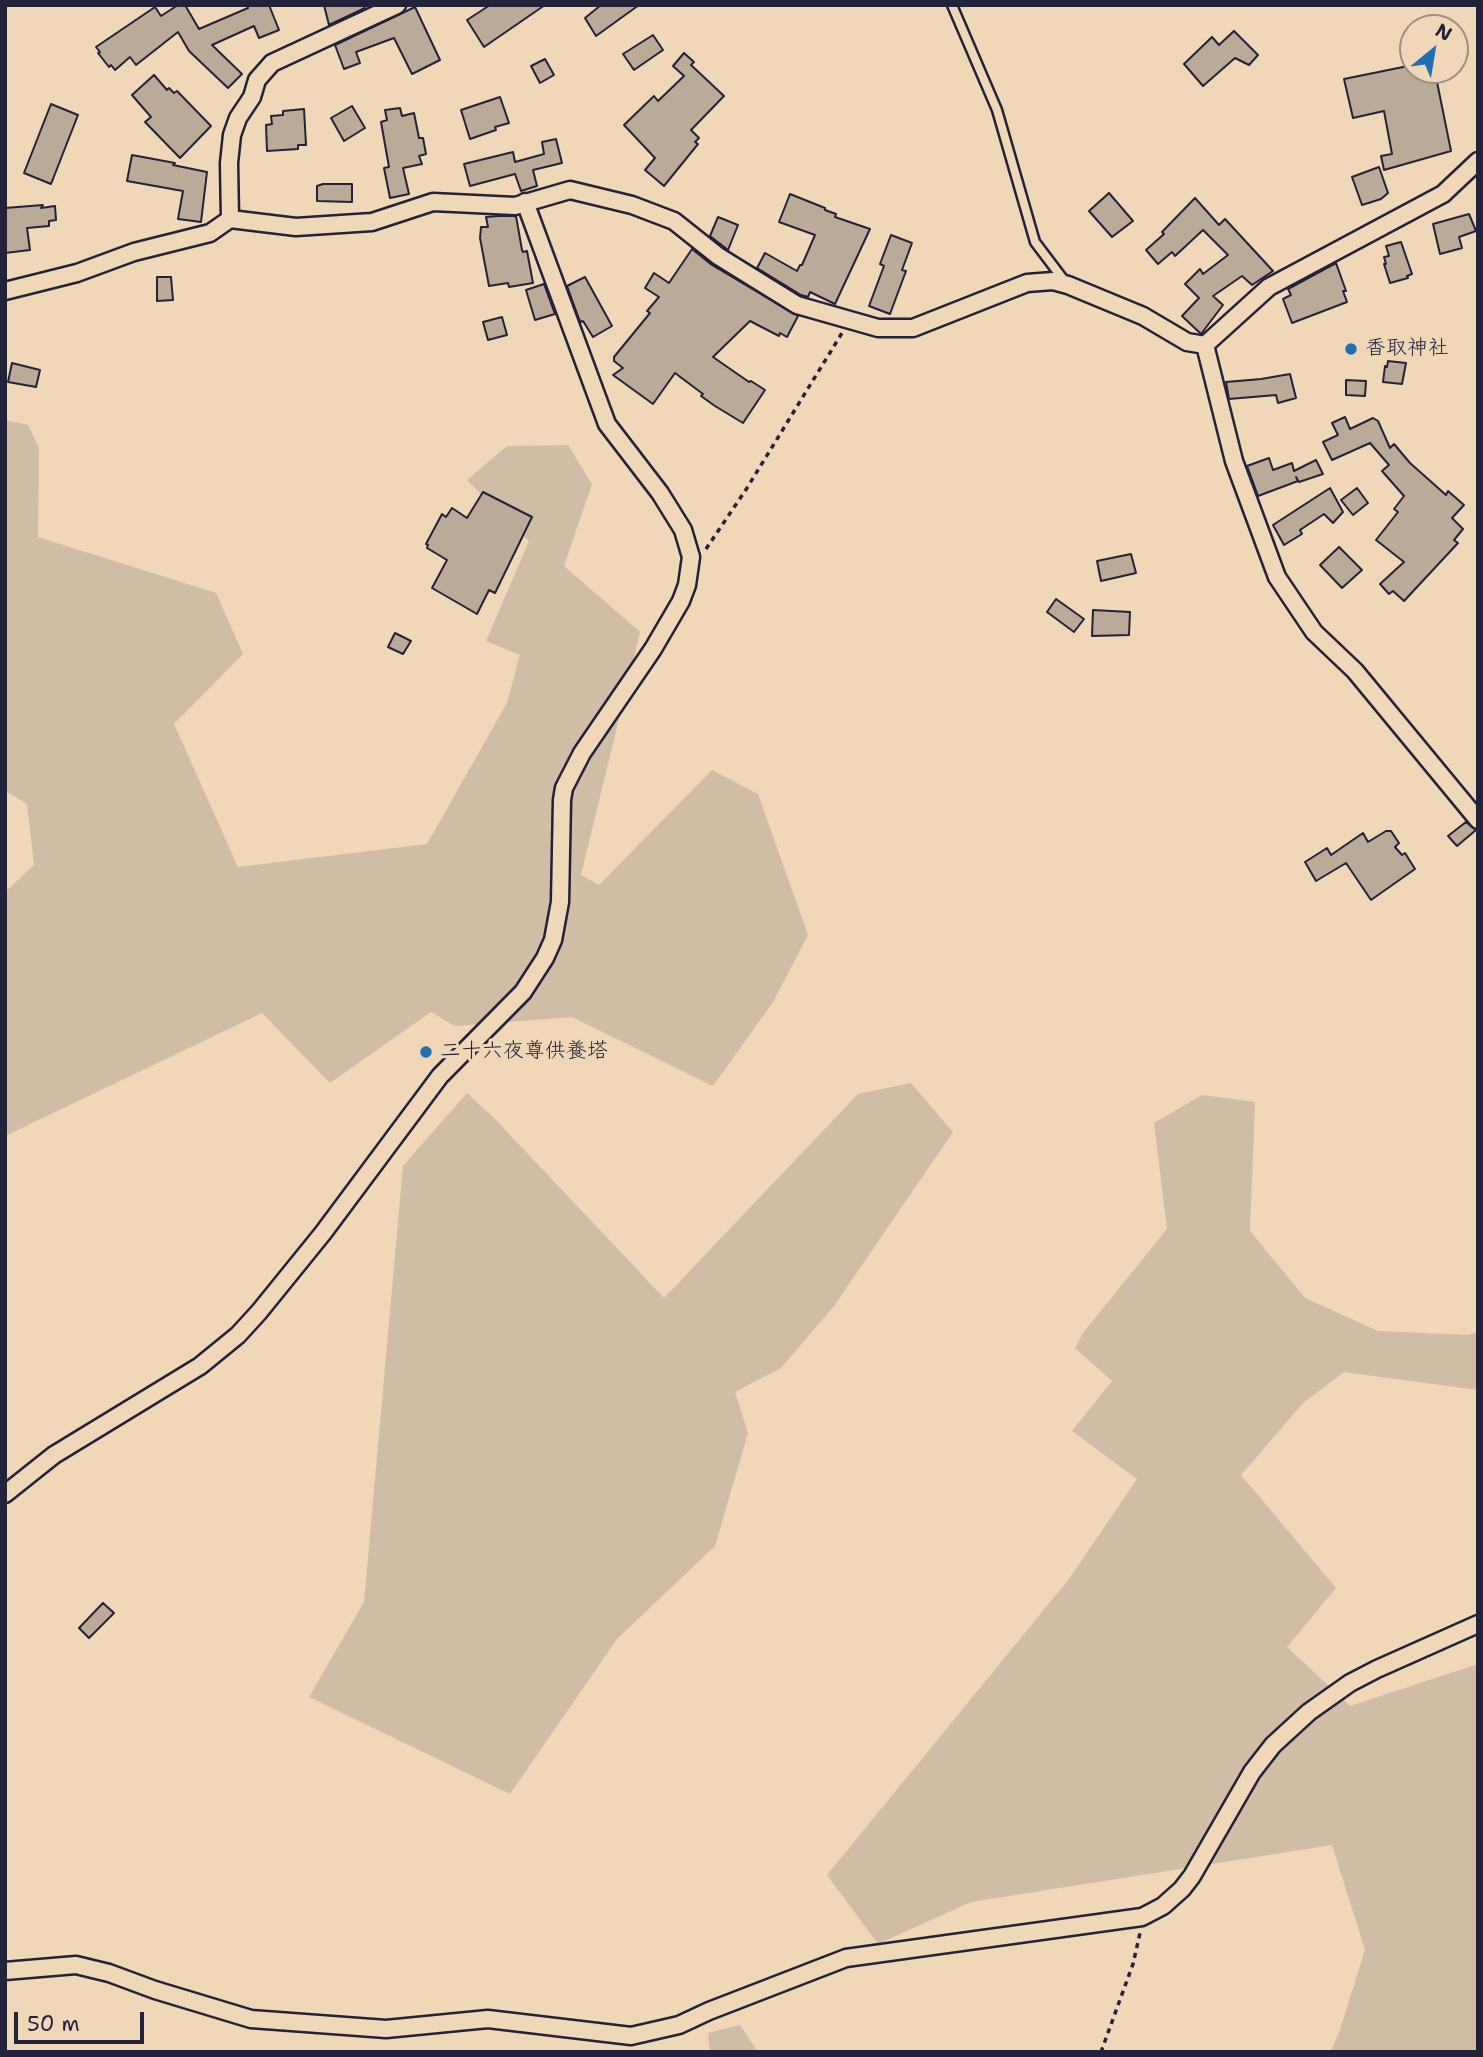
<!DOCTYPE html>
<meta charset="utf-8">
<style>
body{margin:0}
#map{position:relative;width:1483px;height:2057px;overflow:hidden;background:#efd7b7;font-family:"Shantell Sans",sans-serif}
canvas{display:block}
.frame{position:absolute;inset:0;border:7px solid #22223b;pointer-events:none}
.north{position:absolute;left:1399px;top:14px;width:70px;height:70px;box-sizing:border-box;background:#efd7b7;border:2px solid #9d8f85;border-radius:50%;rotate:30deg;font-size:19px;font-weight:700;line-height:28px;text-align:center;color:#22223b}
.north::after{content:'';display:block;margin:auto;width:24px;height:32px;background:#1f6fb2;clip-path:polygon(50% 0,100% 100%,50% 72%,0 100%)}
.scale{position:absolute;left:14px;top:2012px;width:130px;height:32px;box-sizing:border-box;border:4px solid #22223b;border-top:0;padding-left:9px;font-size:21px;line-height:24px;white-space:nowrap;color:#22223b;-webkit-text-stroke:5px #efd7b7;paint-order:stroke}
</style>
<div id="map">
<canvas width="1483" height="2057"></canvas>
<div class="frame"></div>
<div class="north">N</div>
<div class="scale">50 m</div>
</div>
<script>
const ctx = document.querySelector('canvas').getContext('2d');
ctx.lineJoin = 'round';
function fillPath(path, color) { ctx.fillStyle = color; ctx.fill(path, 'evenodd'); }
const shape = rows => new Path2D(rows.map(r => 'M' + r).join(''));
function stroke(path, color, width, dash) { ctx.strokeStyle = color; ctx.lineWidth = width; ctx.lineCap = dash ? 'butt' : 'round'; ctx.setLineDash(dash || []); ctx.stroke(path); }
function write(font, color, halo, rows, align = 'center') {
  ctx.font = font + ' "Shantell Sans","Klee One",sans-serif'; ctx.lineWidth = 6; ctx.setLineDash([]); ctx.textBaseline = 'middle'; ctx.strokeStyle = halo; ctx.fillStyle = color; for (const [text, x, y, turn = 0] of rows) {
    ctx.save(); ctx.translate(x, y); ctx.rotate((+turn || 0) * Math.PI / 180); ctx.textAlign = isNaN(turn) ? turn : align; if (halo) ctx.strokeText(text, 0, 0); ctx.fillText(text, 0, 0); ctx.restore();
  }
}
fillPath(shape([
 [5,420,28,425,39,448,38,537,216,593,243,654,174,724,238,867,427,844,507,703,520,655,486,641,529,541,467,480,507,446,568,445,592,484,564,566,640,632,581,875,599,885,712,770,758,794,808,935,773,1002,713,1086,572,1017,455,1026,431,1012,330,1083,262,1013,5,1136,5,892,34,865,27,804,5,791],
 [911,1083,953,1132,834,1306,781,1368,735,1392,748,1433,715,1546,617,1639,510,1794,309,1697,364,1602,403,1166,467,1093,494,1118,664,1298,858,1094],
 [1202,1095,1255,1102,1250,1231,1305,1298,1378,1331,1469,1335,1478,1331,1478,1390,1344,1372,1303,1403,1241,1475,1336,1588,1287,1647,1350,1706,1478,1664,1478,2052,1330,2052,1339,2033,1365,1950,1332,1845,971,1902,878,1944,827,1875,1069,1579,1137,1479,1072,1431,1112,1381,1075,1348,1083,1333,1167,1229,1154,1123],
 [740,2025,758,2052,710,2052,708,2033]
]), '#d1bda5');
const building = shape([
 [178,5,185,5,199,29,248,8,247,5,269,5,279,30,259,38,254,26,212,45,242,74,228,88,189,51,178,32,136,65,130,57,115,70,111,65,109,67,98,53,100,52,96,47,155,7,161,16,178,5],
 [324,5,363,5,365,8,329,25,324,5],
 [490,5,545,5,484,47,467,20,490,5],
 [601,5,639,5,596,36,585,18,601,5],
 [415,7,440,60,412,74,394,38,356,52,360,63,344,69,335,45,415,7],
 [1234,31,1258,55,1249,65,1235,58,1203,86,1184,64,1212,37,1219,45,1234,31],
 [653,35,663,50,634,70,623,54,653,35],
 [684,53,694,62,691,65,724,96,691,130,699,138,695,142,698,144,664,186,645,170,655,158,624,125,654,96,658,101,684,76,673,66,684,53],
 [545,59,554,75,540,83,531,66,545,59],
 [1413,65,1413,70,1431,70,1433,83,1437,82,1451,151,1384,170,1381,156,1392,154,1384,111,1353,118,1344,79,1413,65],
 [154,75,167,90,169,88,174,93,177,91,211,126,180,158,145,122,151,117,132,95,154,75],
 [500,97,509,123,495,127,496,130,470,139,461,110,500,97],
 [51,104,78,115,51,184,24,173,51,104],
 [352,106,365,128,344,141,331,118,352,106],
 [400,108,402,116,414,113,419,138,423,138,426,154,419,156,422,164,403,168,409,194,390,198,384,168,389,167,381,122,387,120,385,110,400,108],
 [304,109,306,145,298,145,298,149,267,151,266,125,272,124,271,116,283,115,283,111,304,109],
 [556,139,562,163,533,170,537,186,521,191,515,174,470,186,464,164,513,152,515,162,544,154,542,142,556,139],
 [132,155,175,163,173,165,207,172,201,222,178,219,183,191,127,181,132,155],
 [1379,167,1388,193,1381,199,1362,205,1352,177,1379,167],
 [323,184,352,184,352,202,317,201,317,186,323,184],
 [1109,193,1133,221,1112,237,1089,211,1109,193],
 [790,194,825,208,825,210,836,214,835,217,870,229,835,304,810,292,808,297,801,295,757,268,765,253,797,271,800,265,802,265,815,235,779,222,790,194],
 [1195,198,1219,225,1225,219,1273,271,1252,285,1242,276,1213,296,1223,305,1201,334,1182,316,1199,298,1185,284,1200,269,1203,274,1228,255,1203,230,1175,256,1172,252,1158,264,1146,250,1164,234,1162,232,1195,198],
 [43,205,41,208,55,206,56,220,49,221,49,226,27,228,30,250,5,253,5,208,43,205],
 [1469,214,1476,231,1459,237,1462,248,1440,254,1433,224,1469,214],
 [498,216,516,216,522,250,523,252,527,251,533,283,509,287,508,283,489,286,480,238,481,227,488,227,486,217,498,216],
 [718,217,738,225,728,250,710,236,718,217],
 [891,235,912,243,902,270,906,271,890,314,869,306,884,266,880,264,891,235],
 [1401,242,1412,274,1407,276,1408,278,1390,283,1384,264,1386,264,1384,257,1389,256,1386,246,1401,242],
 [692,249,712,265,798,316,787,337,780,333,779,336,750,321,713,357,749,382,751,381,765,390,743,423,715,406,701,396,703,394,675,373,653,404,613,375,623,368,614,361,614,357,650,313,647,311,659,297,645,288,654,273,669,283,692,249],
 [1336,263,1346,291,1343,291,1347,302,1292,323,1283,299,1291,295,1288,289,1336,263],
 [157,277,171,277,173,300,157,301,157,277],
 [585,277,612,326,593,337,583,321,581,322,579,319,567,286,585,277],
 [544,284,555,314,535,320,526,290,544,284],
 [502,317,507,335,488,340,483,322,502,317],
 [1388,361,1406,363,1402,384,1383,382,1385,366,1387,367,1388,361],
 [12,363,40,370,36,387,8,382,12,363],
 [1290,374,1296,398,1278,403,1276,395,1229,399,1226,382,1261,379,1290,374],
 [1346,380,1366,381,1365,396,1346,395,1346,380],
 [1345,417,1350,429,1373,418,1378,421,1390,448,1394,444,1410,463,1446,495,1448,491,1464,505,1452,518,1463,529,1454,540,1458,543,1404,601,1393,591,1389,594,1380,584,1404,562,1376,540,1398,512,1394,509,1404,496,1382,471,1389,465,1370,443,1332,460,1323,442,1338,435,1332,423,1345,417],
 [1269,458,1273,470,1292,463,1294,471,1316,460,1323,474,1299,482,1296,477,1298,481,1258,496,1247,466,1269,458],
 [1330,488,1343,512,1333,523,1324,514,1300,530,1302,534,1284,545,1273,525,1330,488],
 [1357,488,1368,503,1353,515,1341,500,1357,488],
 [483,492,532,517,495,593,489,590,477,614,432,588,447,560,427,548,428,545,426,544,442,514,446,517,452,508,467,518,483,492],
 [1339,547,1362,570,1342,588,1320,565,1339,547],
 [1131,554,1136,573,1101,581,1097,561,1131,554],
 [1056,599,1084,619,1074,632,1047,612,1056,599],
 [1093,610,1130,612,1129,635,1092,636,1093,610],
 [395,633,411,641,403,654,388,647,395,633],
 [1466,822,1476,830,1457,846,1448,836,1466,822],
 [1386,831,1391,831,1399,843,1395,847,1402,855,1405,853,1415,869,1371,900,1346,863,1316,881,1305,862,1327,848,1331,855,1363,833,1368,842,1386,831],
 [103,1603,114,1613,89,1638,79,1628,103,1603]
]);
fillPath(building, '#bcaa98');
stroke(building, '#22223b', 2);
const service = shape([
 [952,5,997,110,1035,242,1066,283]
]);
const minor = shape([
 [230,219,229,163,232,135,238,118,252,97,257,80,272,63,397,5],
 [5,291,77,273,134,252,210,233,230,219,296,227,372,222,433,202,515,206,570,190,632,205,674,221,718,256,797,305,878,328,913,328,1027,283,1053,281,1068,285,1143,316,1187,342,1205,345,1269,287,1443,194,1478,161],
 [1205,345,1234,461,1277,577,1314,632,1355,671,1478,820],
 [5,1494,54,1455,200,1366,238,1335,259,1312,323,1233,440,1076,523,992,545,958,553,940,560,902,562,800,564,788,582,753,653,649,681,601,687,585,691,557,683,530,660,493,607,424,525,202],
 [5,1971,76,1965,109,1973,155,1990,251,2019,386,2029,488,2019,631,2036,679,2025,709,2011,846,1958,1142,1917,1163,1906,1182,1889,1192,1876,1252,1772,1273,1745,1309,1712,1350,1683,1377,1669,1478,1624]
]);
stroke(service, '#22223b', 13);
stroke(minor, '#22223b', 21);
stroke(shape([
 [706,549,747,488,842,333],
 [1101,2052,1133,1964,1140,1933]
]), '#22223b', 3.5, [5, 5]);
stroke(service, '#efd7b7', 8);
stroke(minor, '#efd7b7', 16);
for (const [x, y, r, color] of [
 [1351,349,7,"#1f6fb2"],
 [426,1052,7,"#1f6fb2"]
]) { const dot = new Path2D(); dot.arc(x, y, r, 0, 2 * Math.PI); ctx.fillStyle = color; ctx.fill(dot); stroke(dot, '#efd7b7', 2.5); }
write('21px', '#22223b', '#efd7b7', [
 ["香取神社",1365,349],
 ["二十六夜尊供養塔",440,1052]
], 'left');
</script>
